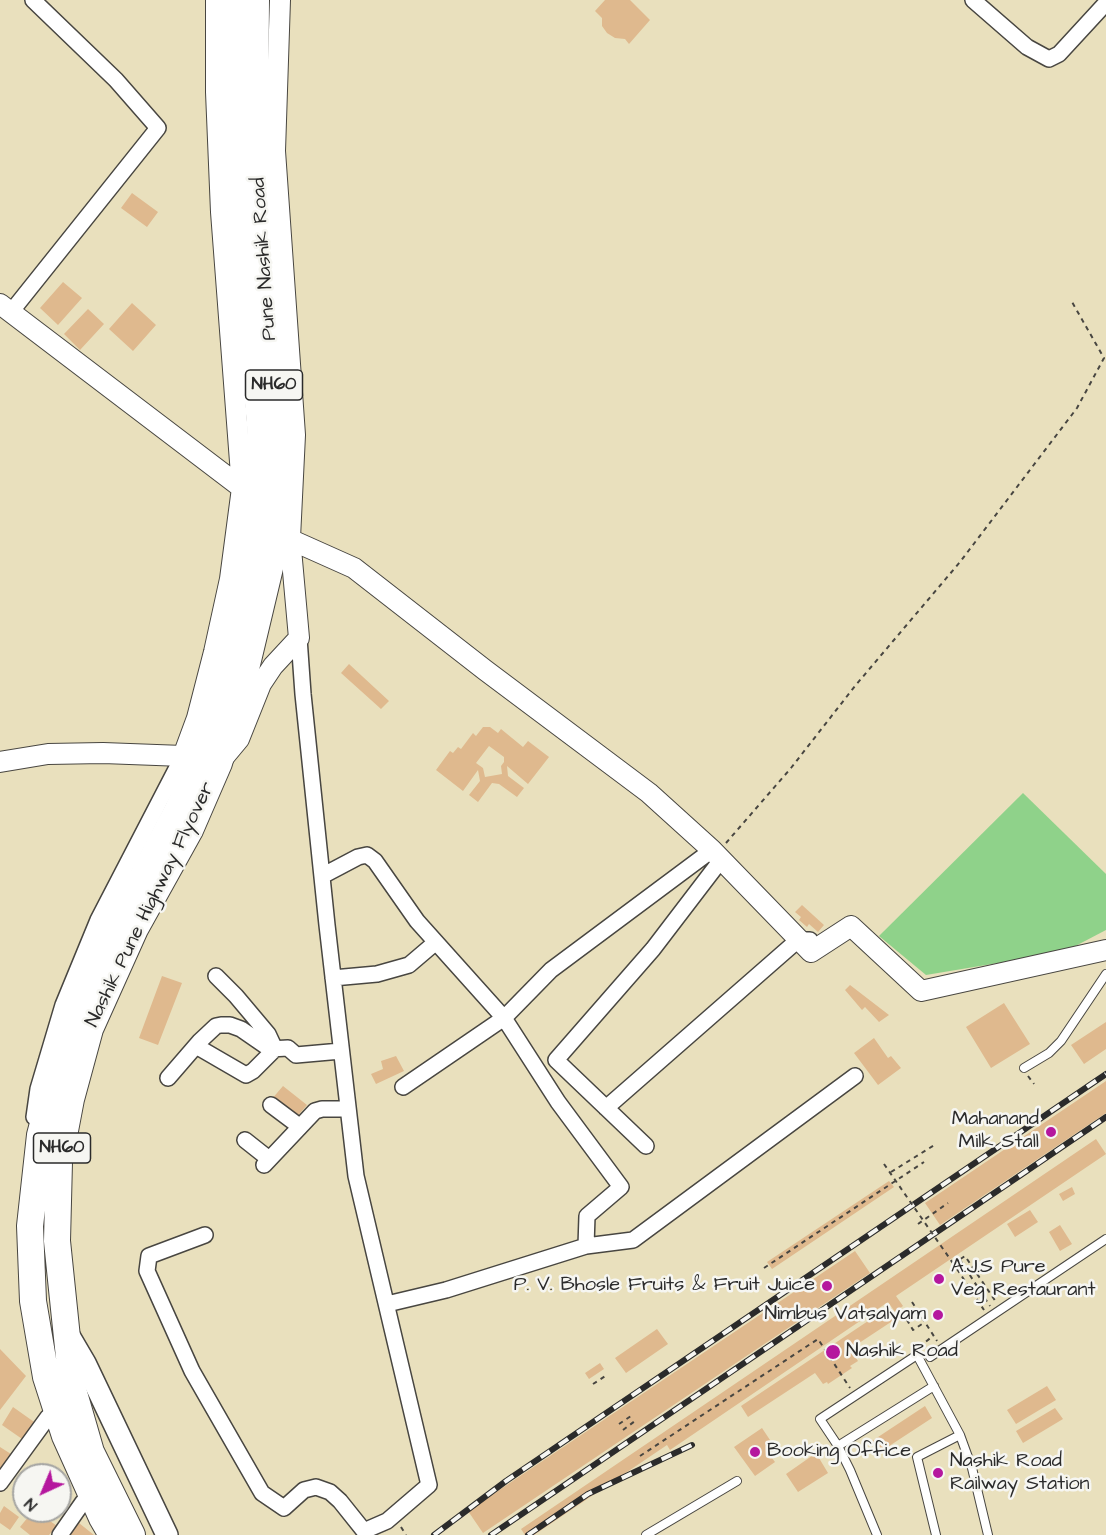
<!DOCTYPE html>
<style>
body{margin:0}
#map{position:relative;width:1106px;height:1535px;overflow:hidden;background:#e9e0bd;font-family:"Architects Daughter",sans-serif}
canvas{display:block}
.north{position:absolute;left:12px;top:1463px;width:60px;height:60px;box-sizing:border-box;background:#f6f6f2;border:2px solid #a5a5a2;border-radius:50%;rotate:224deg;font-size:16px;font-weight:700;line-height:24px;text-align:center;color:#2b2b2b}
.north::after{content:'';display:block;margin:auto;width:21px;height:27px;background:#b5179e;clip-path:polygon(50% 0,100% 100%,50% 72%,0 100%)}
</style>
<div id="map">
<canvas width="1106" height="1535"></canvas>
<div class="north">N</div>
</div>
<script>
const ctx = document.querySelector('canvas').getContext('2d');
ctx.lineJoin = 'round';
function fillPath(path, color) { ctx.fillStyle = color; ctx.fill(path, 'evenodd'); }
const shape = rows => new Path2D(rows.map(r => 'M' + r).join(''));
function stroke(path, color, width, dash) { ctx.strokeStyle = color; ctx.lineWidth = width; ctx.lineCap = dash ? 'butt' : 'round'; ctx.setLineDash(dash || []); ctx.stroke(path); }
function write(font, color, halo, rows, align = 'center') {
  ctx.font = font + ' "Architects Daughter",sans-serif'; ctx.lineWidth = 5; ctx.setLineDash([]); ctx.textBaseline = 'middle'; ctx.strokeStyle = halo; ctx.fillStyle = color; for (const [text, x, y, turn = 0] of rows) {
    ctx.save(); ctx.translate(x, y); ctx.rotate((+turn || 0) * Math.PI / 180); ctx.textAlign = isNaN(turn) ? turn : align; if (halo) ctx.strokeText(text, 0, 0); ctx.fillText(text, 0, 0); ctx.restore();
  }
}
fillPath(shape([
 [1023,793,1106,874,1106,930,1064,952,926,975,879,936]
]), '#8fd28a');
fillPath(shape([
 [605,0,630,0,650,20,629,44,625,39,615,38,607,33,602,26,602,18,595,11],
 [132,193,158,212,147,227,121,208],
 [63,282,82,298,58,325,40,308],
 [132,303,156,325,133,351,109,329],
 [88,309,104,324,80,350,64,334],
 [349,664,389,701,381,709,341,673],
 [483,727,490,727,498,733,501,729,523,747,528,741,549,757,528,784,507,766,508,776,524,788,517,797,499,784,492,783,478,802,469,795,480,781,478,770,463,791,436,770,450,751,453,753,458,747,461,749,473,733,476,736],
 [489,746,504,757,504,762,501,766,502,774,485,777,483,768,476,763],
 [802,905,824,925,818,932,809,924,807,927,799,920,801,917,795,912],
 [162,976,182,983,158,1045,139,1038],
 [850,985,889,1015,879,1022,865,1007,862,1010,845,990],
 [1004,1003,1030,1044,991,1068,966,1027],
 [1106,1022,1106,1049,1084,1064,1071,1045],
 [874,1038,888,1058,891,1056,901,1068,878,1085,854,1053],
 [396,1056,404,1071,376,1084,371,1074,383,1069,381,1061],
 [1106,1081,1106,1113,940,1225,925,1203],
 [283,1086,307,1105,295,1119,271,1100],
 [1096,1139,1106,1154,896,1296,903,1306,895,1312,888,1302,670,1450,667,1445,534,1535,525,1535,521,1529],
 [889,1181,894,1187,772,1269,767,1262],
 [1072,1187,1075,1194,1063,1201,1059,1194],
 [1030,1210,1038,1222,1015,1237,1007,1224],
 [1060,1225,1072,1244,1060,1251,1049,1232],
 [855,1251,870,1273,483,1533,468,1511],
 [886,1309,894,1320,850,1349,858,1361,850,1366,852,1368,828,1384,827,1382,823,1384,815,1373,748,1417,741,1406],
 [657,1329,668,1344,626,1373,615,1358],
 [0,1349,26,1376,0,1410],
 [600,1363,604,1369,589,1379,585,1373],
 [1047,1386,1056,1400,1016,1424,1007,1410],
 [925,1406,932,1418,880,1452,872,1441],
 [13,1407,37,1424,25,1441,2,1425],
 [1055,1408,1063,1419,1023,1443,1016,1431],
 [762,1428,776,1449,769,1454,775,1462,755,1476,734,1447],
 [0,1447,11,1454,0,1468],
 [816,1453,828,1473,798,1492,786,1474],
 [4,1506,19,1517,10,1530,0,1523,0,1513],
 [33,1511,36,1511,57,1526,49,1535,30,1535,20,1527],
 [79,1523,94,1535,70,1535]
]), '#dfb98e');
const service = shape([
 [1024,1068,1049,1053,1061,1041,1106,974],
 [930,1357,1106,1239],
 [838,1446,934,1386],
 [646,1535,737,1481],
 [877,1535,850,1470,838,1446,820,1419,917,1355,960,1435,972,1468,988,1535],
 [936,1535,917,1457,960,1435]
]);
const minor = shape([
 [973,0,1027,47,1049,59,1059,54,1106,3],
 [11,312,158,128,116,80,33,0],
 [322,876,358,857,367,855,375,861,417,921,504,1018,403,1087],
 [333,978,377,974,409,965,436,942],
 [196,1046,246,1075,253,1071,275,1049,268,1034,236,996,216,976],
 [168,1078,200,1041,216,1026,221,1025,230,1025,241,1029,270,1049,288,1048,296,1055,341,1051],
 [271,1105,299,1126],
 [606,1108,798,940,810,940],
 [34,1117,38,1089,63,1005,98,920,183,756],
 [245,1140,269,1159],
 [646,1146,556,1060,653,949,721,860],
 [264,1165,315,1111,322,1109,348,1109],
 [205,1235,149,1256,147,1271,192,1371,262,1493,284,1508,304,1490,316,1487,330,1492,340,1501,364,1531,387,1521,429,1485,356,1176,327,925,303,694,299,638],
 [586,1246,633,1240,855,1076],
 [387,1304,446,1290,586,1246,587,1216,621,1187,558,1102,504,1018,551,970,712,850],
 [0,1483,48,1417],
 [60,1535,83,1502]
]);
const tertiary = shape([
 [0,304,242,488],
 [278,534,354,568,485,670,649,793,712,850,811,952,851,926,921,991,1106,950],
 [183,756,197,718,214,652,230,579,242,488,221,212,216,92,216,0],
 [0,762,48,754,103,753,183,756,219,763,239,739,261,684,273,666,299,638,290,538,295,435,275,151,280,0]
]);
const secondary = shape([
 [68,1334,85,1363,167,1535]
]);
const trunk = shape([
 [112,1535,102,1518,65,1436,46,1377,33,1301,30,1226,40,1135,63,1048,83,989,178,809,200,760,233,654,256,536,261,487,260,424,238,188,236,0],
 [132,1535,91,1452,72,1386,57,1241,59,1162,71,1099,90,1029,135,929,190,830,219,763,239,698,278,534,281,488,255,124,256,0]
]);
stroke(service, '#484641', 10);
stroke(minor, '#484641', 18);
stroke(tertiary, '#484641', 22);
stroke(secondary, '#484641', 24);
stroke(trunk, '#484641', 28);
stroke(shape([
 [726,843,791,768,855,686,960,562,1077,408,1104,358,1072,302],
 [1028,1076,1034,1084],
 [891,1172,936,1144],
 [918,1224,948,1203],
 [960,1260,990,1306],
 [953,1264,965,1256,996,1302],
 [764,1268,924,1162],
 [957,1269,984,1310],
 [912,1302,937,1341],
 [915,1315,907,1320,913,1330,925,1322],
 [919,1347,933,1336],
 [593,1384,607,1375],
 [619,1424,634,1414],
 [623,1430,635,1421],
 [640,1456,818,1339,850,1388],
 [401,1527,406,1535]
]), '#484641', 2, [4.5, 4.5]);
stroke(service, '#fff', 8);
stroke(minor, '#fff', 15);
stroke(tertiary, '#fff', 20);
stroke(secondary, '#fff', 21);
stroke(trunk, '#fff', 26);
const rail = shape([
 [434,1535,506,1481,1106,1074],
 [491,1535,1106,1117],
 [528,1535,588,1494,692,1445]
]);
stroke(rail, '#2b2b2b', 6);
stroke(rail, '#f6f6f2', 4, [11]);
stroke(shape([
 [884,1164,957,1269]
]), '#484641', 2, [4.5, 4.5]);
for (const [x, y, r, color] of [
 [1051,1132,6,"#b5179e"],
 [939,1279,6,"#b5179e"],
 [827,1286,6,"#b5179e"],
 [938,1315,6,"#b5179e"],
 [833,1352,8,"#b5179e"],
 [755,1452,6,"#b5179e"],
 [938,1473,6,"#b5179e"]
]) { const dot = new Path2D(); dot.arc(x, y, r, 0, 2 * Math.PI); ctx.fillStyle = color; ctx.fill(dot); stroke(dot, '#f6f6f2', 2); }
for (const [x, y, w] of [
 [274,385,57],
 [62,1148,57]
]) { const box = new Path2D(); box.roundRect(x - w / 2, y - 15, w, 30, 4.5); ctx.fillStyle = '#f6f6f2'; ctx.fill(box); stroke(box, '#2b2b2b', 1.5); }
write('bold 18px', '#2b2b2b', null, [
 ["NH60",274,385],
 ["NH60",62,1148]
]);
write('20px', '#2b2b2b', '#f6f6f2', [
 ["Pune Nashik Road",265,259,-94],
 ["Nashik Pune Highway Flyover",151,905,-64]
]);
write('20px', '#2b2b2b', '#f6f6f2', [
 ["Mahanand",1039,1120,"right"],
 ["Milk Stall",1039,1143,"right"],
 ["A.J.S Pure",951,1268],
 ["Veg Restaurant",951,1291],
 ["P. V. Bhosle Fruits & Fruit Juice",815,1286,"right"],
 ["Nimbus Vatsalyam",926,1315,"right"],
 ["Nashik Road",846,1352],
 ["Booking Office",767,1452],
 ["Nashik Road",950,1462],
 ["Railway Station",950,1485]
], 'left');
</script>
